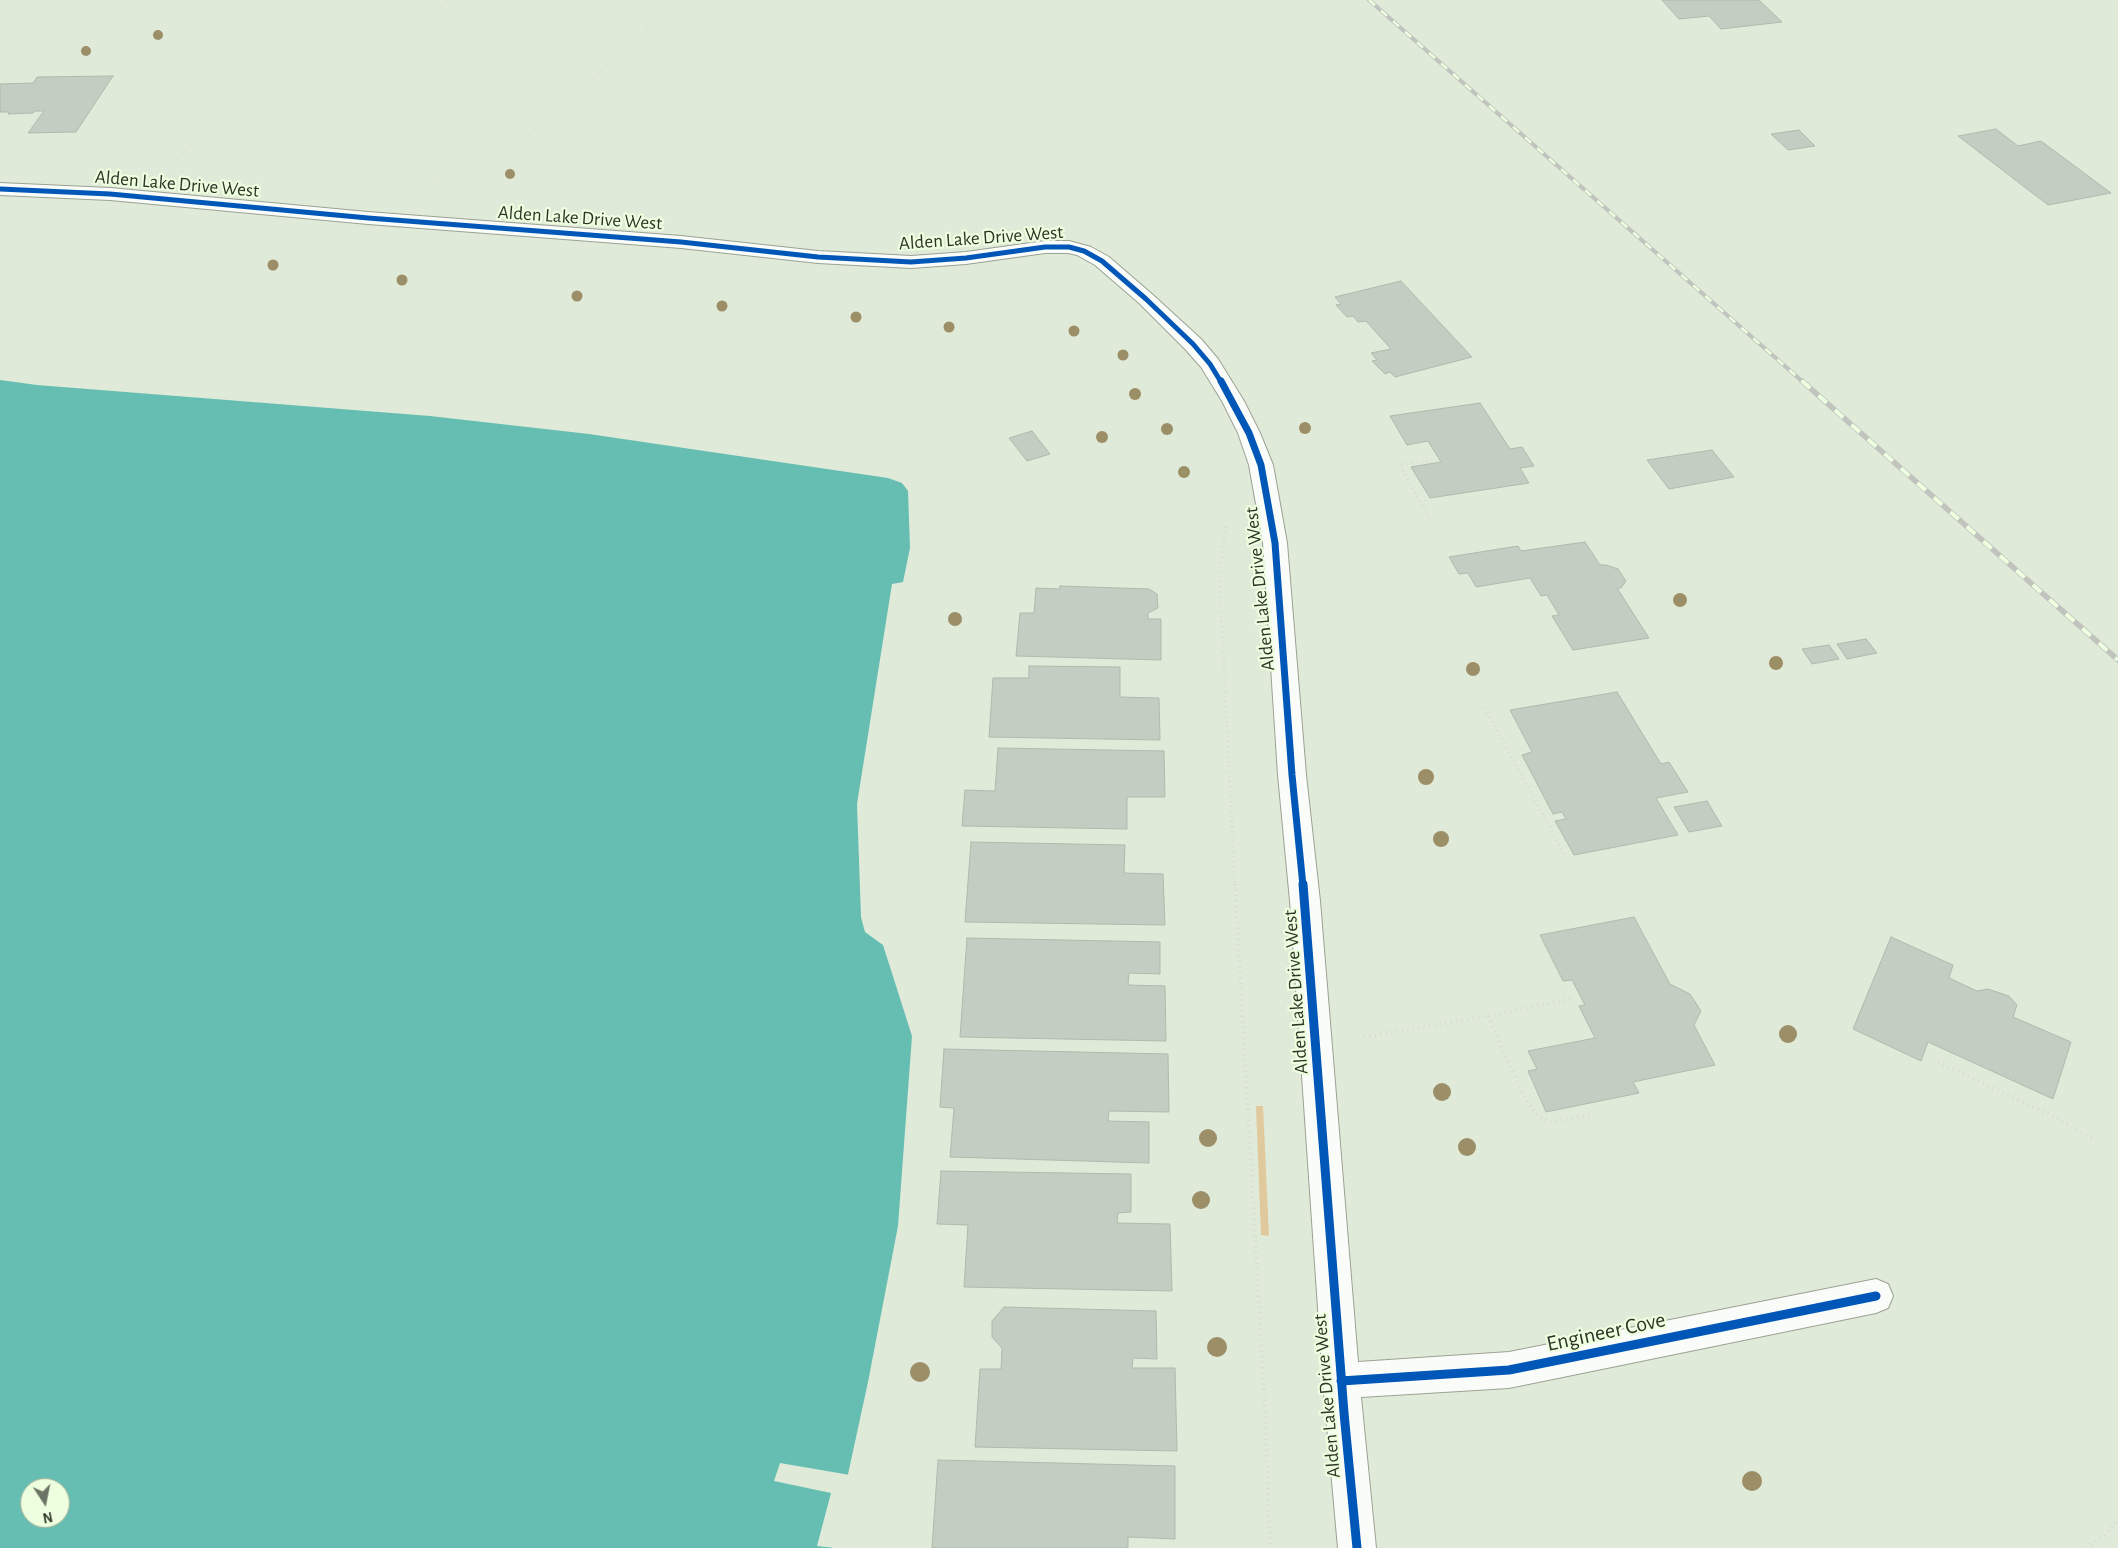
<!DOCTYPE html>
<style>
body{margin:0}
#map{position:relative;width:2118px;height:1548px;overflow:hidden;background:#e0ead8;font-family:"Alegreya Sans",sans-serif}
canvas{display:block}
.north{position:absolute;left:20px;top:1478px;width:50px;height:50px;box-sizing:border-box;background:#edffde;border:1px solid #a1ae95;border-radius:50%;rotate:169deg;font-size:14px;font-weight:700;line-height:20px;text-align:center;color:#2e3528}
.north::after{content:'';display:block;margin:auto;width:18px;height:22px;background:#6c7466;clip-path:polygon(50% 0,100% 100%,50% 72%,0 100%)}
</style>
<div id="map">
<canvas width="2118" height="1548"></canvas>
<div class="north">N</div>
</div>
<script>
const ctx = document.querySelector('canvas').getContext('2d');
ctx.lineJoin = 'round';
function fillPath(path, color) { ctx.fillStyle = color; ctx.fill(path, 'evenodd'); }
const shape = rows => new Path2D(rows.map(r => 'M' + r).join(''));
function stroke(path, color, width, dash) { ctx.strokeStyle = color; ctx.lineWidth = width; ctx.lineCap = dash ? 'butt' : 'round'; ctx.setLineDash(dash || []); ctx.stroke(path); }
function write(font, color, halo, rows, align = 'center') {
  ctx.font = font + ' "Alegreya Sans",sans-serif'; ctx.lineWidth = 4.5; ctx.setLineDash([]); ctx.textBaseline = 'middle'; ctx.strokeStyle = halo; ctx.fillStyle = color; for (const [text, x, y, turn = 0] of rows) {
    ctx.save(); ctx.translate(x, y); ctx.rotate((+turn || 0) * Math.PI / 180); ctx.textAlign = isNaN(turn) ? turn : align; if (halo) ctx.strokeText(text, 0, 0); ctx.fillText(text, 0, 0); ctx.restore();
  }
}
fillPath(shape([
 [1256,1106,1263,1106,1269,1236,1261,1235]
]), '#e0c99d');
fillPath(shape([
 [0,380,37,385,430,416,589,434,888,478,902,483,908,491,910,548,903,582,892,584,857,804,861,917,865,932,883,945,912,1036,898,1226,868,1382,832,1548,0,1548],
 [30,1488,60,1488,60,1518,30,1518]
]), '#66beb3');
fillPath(shape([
 [780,1463,850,1475,835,1548,817,1546,831,1493,774,1481]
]), '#e0ead8');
const building = shape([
 [1662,0,1759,0,1782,22,1721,29,1709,16,1679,19,1662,0],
 [113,76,76,132,28,133,44,111,35,111,33,113,8,114,9,112,0,112,0,84,33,83,37,77,113,76],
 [1996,129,2018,146,2041,141,2111,193,2048,205,1958,136,1996,129],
 [1799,130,1815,146,1788,150,1771,134,1799,130],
 [1401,281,1472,357,1395,377,1390,372,1385,374,1372,361,1377,360,1371,353,1391,349,1366,321,1358,322,1353,316,1347,317,1336,305,1341,304,1335,297,1401,281],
 [1480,403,1510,449,1522,447,1534,466,1520,468,1529,483,1430,498,1411,467,1441,462,1428,441,1407,445,1390,416,1480,403],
 [1032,431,1050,454,1027,461,1009,438,1032,431],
 [1712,450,1734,477,1669,489,1647,460,1712,450],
 [1585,542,1600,565,1606,565,1618,569,1626,581,1621,588,1617,588,1649,638,1573,650,1552,616,1559,615,1547,595,1541,596,1530,578,1476,587,1468,573,1459,574,1449,557,1518,546,1521,551,1585,542],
 [1060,586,1149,589,1157,594,1158,608,1148,613,1148,619,1161,619,1161,660,1016,656,1020,613,1034,613,1036,588,1060,589,1060,586],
 [1866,639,1877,653,1847,659,1837,644,1866,639],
 [1829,645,1839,659,1812,664,1802,649,1829,645],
 [1029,666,1120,667,1120,697,1159,698,1160,740,989,737,993,678,1029,678,1029,666],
 [1617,692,1661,764,1669,762,1688,792,1656,798,1678,835,1574,855,1555,821,1566,819,1562,812,1553,814,1522,755,1532,752,1510,710,1617,692],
 [998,748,1164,751,1165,797,1127,797,1127,829,962,826,965,790,995,791,998,748],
 [1707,801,1722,826,1689,832,1674,807,1707,801],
 [971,842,1125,845,1124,873,1163,874,1165,925,965,922,971,842],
 [1634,917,1670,984,1690,994,1701,1011,1694,1025,1715,1065,1633,1082,1639,1093,1546,1112,1528,1071,1537,1069,1528,1051,1595,1038,1579,1006,1585,1005,1572,980,1563,981,1540,935,1634,917],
 [1891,937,1953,965,1949,978,1977,991,1988,989,2009,996,2017,1005,2013,1017,2071,1042,2053,1099,1928,1042,1921,1061,1853,1029,1891,937],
 [967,938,1160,942,1160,974,1129,973,1128,985,1165,986,1166,1041,960,1037,967,938],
 [944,1049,1168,1054,1169,1112,1109,1111,1108,1121,1149,1122,1149,1163,950,1157,954,1108,940,1107,944,1049],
 [941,1171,1131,1174,1131,1212,1118,1213,1117,1223,1170,1224,1172,1291,964,1287,968,1225,937,1224,941,1171],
 [1004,1307,1156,1311,1157,1359,1133,1358,1132,1368,1175,1368,1177,1451,975,1447,980,1369,1001,1369,1002,1348,992,1337,992,1321,1004,1307],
 [938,1460,1175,1466,1175,1539,1128,1537,1128,1548,932,1548,938,1460]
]);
fillPath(building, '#c2cec2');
stroke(building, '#afbaae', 1);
const minor = shape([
 [0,183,110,188,368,212,681,236,818,251,911,256,966,252,1045,241,1069,241,1091,247,1109,257,1153,295,1201,339,1218,359,1244,401,1260,433,1273,465,1287,543,1306,775,1320,901,1358,1362,1509,1352,1876,1279,1888,1284,1893,1296,1888,1308,1876,1313,1509,1388,1361,1397,1376,1548,1338,1548,1323,1381,1290,901,1278,775,1263,543,1249,465,1238,433,1222,401,1201,367,1185,349,1139,303,1095,265,1077,255,1068,253,1045,253,966,264,911,268,818,263,681,248,368,224,110,200,0,195,0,183]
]);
stroke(minor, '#9ba294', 2);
stroke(shape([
 [171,162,216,127,338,60,392,36,435,12,447,0],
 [427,183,455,177,493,162,543,123,644,33,649,19,641,8,626,0]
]), '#d8dbd5', 2, [0.5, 2.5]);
stroke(shape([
 [1430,519,1399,465,1435,460],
 [1226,527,1219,572,1235,886],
 [1485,708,1564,854]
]), '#d8dbd5', 3, [1, 4]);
stroke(shape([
 [1235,884,1265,1411,1270,1548],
 [1488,1016,1523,1095,1538,1117,1550,1122,1591,1115],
 [1364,1037,1488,1016,1571,999],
 [1938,1062,2059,1119,2092,1139],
 [2086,1548,2103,1536,2118,1521]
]), '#d8dbd5', 4, [1, 4.5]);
fillPath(minor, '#fafcf9');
const railFar1 = shape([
 [1369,0,1803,382]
]);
const rail = shape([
 [1802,381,2118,660]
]);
stroke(railFar1, '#c0c3be', 4);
stroke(rail, '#c0c3be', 5.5);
stroke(railFar1, '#edffde', 2.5, [8]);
stroke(rail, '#edffde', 4, [11]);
stroke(shape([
 [0,189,110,194,368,218,681,242,818,257,911,262,966,258,1045,247,1069,247,1084,251,1102,261,1146,299,1193,344,1210,364,1221,382]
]), '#0057b8', 5);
stroke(shape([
 [1221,381,1249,433,1261,465,1275,543,1292,775,1303,886]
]), '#0057b8', 7);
stroke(shape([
 [1303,884,1344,1413,1357,1548],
 [1341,1381,1509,1370,1876,1296]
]), '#0057b8', 9);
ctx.fillStyle = '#9c8e67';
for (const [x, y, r] of [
 [158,35,5],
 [86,51,5],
 [510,174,5],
 [273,265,5.5],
 [402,280,5.5],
 [577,296,5.5],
 [722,306,5.5],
 [856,317,5.5],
 [949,327,5.5],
 [1074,331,5.5],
 [1123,355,5.5],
 [1135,394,6],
 [1305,428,6],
 [1167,429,6],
 [1102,437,6],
 [1184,472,6],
 [1680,600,7],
 [955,619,7],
 [1776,663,7],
 [1473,669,7],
 [1426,777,8],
 [1441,839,8],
 [1788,1034,9],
 [1442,1092,9],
 [1208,1138,9],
 [1467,1147,9],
 [1201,1200,9],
 [1217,1347,10],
 [920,1372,10],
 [1752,1481,10]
]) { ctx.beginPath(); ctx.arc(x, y, r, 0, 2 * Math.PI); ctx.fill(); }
write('19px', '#2e3528', '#edffde', [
 ["Alden Lake Drive West",177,184,5],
 ["Alden Lake Drive West",580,218,4],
 ["Alden Lake Drive West",981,238,-4],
 ["Alden Lake Drive West",1260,589,-96],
 ["Alden Lake Drive West",1296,992,-94],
 ["Alden Lake Drive West",1327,1396,-95]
]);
write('22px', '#2e3528', '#edffde', [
 ["Engineer Cove",1606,1332,-12]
]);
</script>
